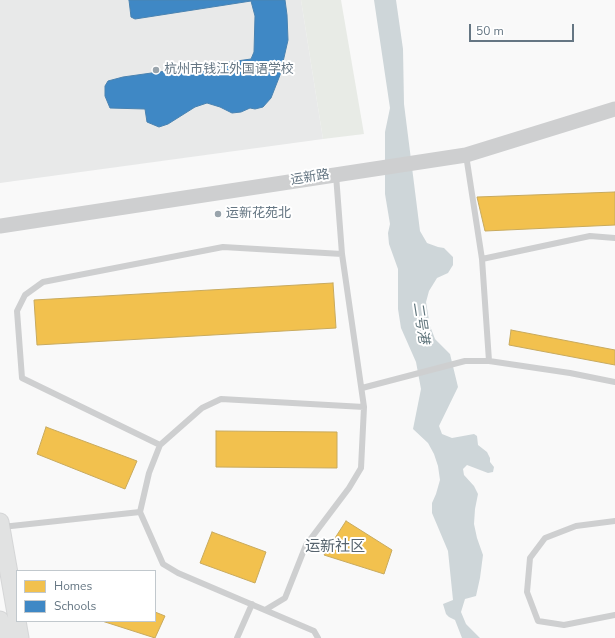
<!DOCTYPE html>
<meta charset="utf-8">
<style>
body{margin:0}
#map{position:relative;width:615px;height:638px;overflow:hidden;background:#f9f9f9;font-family:"Nunito Sans",sans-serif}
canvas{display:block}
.legend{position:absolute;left:16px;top:570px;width:140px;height:52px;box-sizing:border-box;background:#fff;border:1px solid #c1c8cd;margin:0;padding:5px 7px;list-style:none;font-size:12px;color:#657683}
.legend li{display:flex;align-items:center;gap:8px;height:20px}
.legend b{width:20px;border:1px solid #c1c8cd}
.scale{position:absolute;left:469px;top:24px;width:105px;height:18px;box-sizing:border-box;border:2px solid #657683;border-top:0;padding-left:5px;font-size:12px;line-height:14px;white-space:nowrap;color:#657683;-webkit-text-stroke:3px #fff;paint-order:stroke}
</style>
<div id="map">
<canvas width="615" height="638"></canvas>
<ul class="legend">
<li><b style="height:11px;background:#f2c14e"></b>Homes</li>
<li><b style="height:11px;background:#3f88c5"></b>Schools</li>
</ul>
<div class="scale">50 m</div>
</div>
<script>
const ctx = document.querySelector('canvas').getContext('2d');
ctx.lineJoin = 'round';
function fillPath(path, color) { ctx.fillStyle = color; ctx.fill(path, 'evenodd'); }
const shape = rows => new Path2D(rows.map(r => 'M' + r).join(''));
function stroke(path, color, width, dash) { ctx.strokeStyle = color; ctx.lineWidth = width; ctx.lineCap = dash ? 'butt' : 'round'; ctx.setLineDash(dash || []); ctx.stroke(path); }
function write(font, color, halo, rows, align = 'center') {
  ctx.font = font + ' "Nunito Sans","Noto Sans SC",sans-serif'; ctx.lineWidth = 4; ctx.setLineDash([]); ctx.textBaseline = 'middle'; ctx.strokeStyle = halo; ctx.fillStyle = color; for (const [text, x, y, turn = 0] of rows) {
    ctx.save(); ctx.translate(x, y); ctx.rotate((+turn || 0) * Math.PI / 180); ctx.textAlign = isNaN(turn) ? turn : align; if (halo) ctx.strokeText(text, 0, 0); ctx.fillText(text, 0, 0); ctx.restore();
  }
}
fillPath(shape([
 [0,0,301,0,323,139,0,183]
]), '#e8e9e9');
fillPath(shape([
 [301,0,341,0,364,134,323,139]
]), '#e8ebe6');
fillPath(shape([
 [374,0,396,0,403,49,404,104,420,231,427,243,438,247,444,248,453,257,453,265,448,273,437,278,429,291,426,302,430,326,435,339,450,354,458,387,439,426,442,434,452,438,474,434,477,436,478,445,487,452,490,458,490,462,494,467,493,472,488,473,467,465,463,469,464,475,474,486,478,494,475,509,474,524,477,538,483,555,480,578,476,596,465,599,461,612,466,624,480,638,462,638,455,620,449,617,446,614,443,604,453,600,448,551,432,513,432,503,436,494,440,480,438,466,434,454,428,443,413,429,421,389,416,362,401,328,398,309,398,269,389,244,388,233,390,224,385,194,385,132,390,108]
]), '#ced6d9');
const homes = shape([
 [615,192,615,225,485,231,477,197,615,192],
 [333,283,336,328,37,345,34,300,333,283],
 [511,330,615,350,615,365,509,345,511,330],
 [46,427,137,461,125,489,37,454,46,427],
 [216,431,337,432,337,468,216,467,216,431],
 [346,521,392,550,384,574,324,555,346,521],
 [212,532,266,552,255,583,200,563,212,532],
 [155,612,165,616,155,638,102,621,155,621,155,612]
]);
fillPath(homes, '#f2c14e');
stroke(homes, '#c8aa5e', 1);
const schools = shape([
 [129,0,285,0,287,15,288,40,280,75,271,98,263,107,255,109,250,108,241,112,232,113,220,107,207,103,195,107,168,124,159,127,147,122,145,109,110,108,105,96,105,86,108,81,123,77,251,59,254,52,255,16,251,1,135,19,131,17,129,0]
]);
fillPath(schools, '#3f88c5');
stroke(schools, '#4a83b1', 1);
const secondary = shape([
 [0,522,17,619],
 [0,620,3,638],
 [17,621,20,638]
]);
stroke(secondary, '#d5d6d7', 19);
stroke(shape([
 [466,155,482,259,489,361],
 [482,259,590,236,615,238],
 [362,388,465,361,489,361,570,373,615,382],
 [160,445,22,378,17,311,25,295,43,282,223,247,342,254],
 [140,512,149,473,160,445,202,408,221,399,364,407],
 [615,521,576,526,545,538,530,558,527,592,538,621,564,625,615,615],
 [2,527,140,512,163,564,178,573,314,631,318,638],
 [265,610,285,598,306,545,349,488,361,468,364,407,342,254,336,175],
 [237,638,252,604]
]), '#cecfd0', 6);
stroke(shape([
 [0,226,466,155,615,109]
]), '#cecfd0', 15);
stroke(secondary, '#e1e2e2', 17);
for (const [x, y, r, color] of [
 [156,70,4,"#99a4ac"],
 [218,214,4,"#99a4ac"]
]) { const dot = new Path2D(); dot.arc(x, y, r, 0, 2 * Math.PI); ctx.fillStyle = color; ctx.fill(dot); stroke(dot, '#fff', 1.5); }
write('13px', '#657683', '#fff', [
 ["杭州市钱江外国语学校",164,70],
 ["运新花苑北",226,214]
], 'left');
write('13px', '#657683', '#fff', [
 ["运新路",310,178,-9]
]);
write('italic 14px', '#60757c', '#fff', [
 ["二号港",420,323,81]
]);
write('15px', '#57646e', '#fff', [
 ["运新社区",335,547]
]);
</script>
